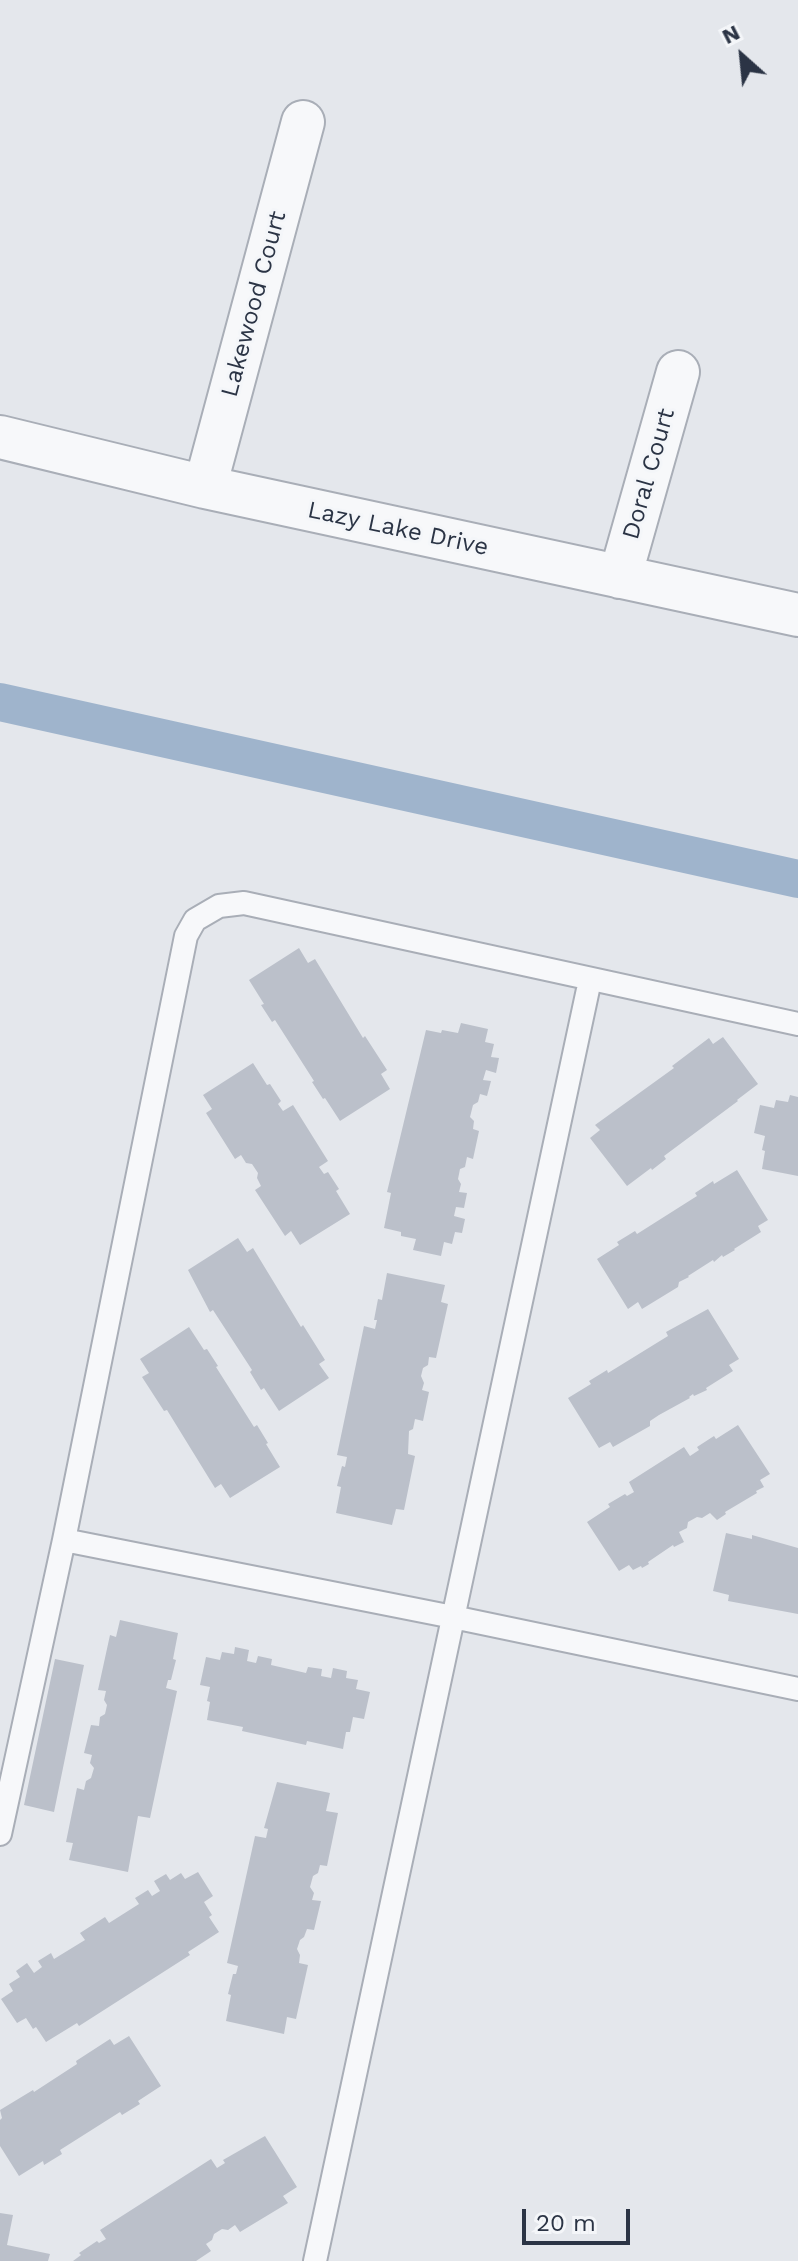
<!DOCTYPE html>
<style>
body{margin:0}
#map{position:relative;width:798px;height:2261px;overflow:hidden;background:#e4e7ec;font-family:"Work Sans",sans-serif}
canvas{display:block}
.north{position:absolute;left:702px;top:16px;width:80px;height:80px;-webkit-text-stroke:6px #f4f6f9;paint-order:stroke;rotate:333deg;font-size:22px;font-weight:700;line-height:32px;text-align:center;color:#2b3445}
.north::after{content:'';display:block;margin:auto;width:28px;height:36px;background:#2b3445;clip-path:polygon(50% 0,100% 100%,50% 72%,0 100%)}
.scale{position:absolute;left:522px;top:2209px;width:108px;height:36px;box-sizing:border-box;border:4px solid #2b3445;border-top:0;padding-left:10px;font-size:24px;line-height:28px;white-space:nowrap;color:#2b3445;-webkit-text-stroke:6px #f4f6f9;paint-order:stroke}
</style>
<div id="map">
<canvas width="798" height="2261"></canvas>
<div class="north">N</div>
<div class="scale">20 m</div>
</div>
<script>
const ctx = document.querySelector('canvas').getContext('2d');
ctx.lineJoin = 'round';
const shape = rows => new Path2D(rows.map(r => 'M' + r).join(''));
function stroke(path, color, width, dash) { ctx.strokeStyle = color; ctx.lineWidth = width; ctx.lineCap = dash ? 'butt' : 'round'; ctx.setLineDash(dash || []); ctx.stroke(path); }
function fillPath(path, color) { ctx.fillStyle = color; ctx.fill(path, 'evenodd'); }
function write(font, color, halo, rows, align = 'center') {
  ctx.font = font + ' "Work Sans",sans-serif'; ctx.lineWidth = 6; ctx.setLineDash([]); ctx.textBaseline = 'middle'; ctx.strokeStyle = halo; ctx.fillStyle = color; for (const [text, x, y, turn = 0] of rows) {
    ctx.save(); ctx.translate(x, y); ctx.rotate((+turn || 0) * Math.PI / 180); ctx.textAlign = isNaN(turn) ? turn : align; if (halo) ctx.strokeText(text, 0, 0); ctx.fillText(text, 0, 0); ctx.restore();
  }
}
stroke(shape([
 [0,702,798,879]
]), '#9fb4cc', 38);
fillPath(shape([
 [299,948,308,963,315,959,363,1038,365,1036,387,1070,381,1074,390,1089,340,1121,325,1098,323,1099,312,1082,314,1081,275,1020,272,1022,261,1005,264,1004,249,980],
 [461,1023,488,1029,485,1042,494,1044,491,1057,499,1058,496,1073,486,1070,483,1080,491,1081,487,1096,480,1094,478,1102,473,1105,470,1117,474,1121,473,1129,479,1131,473,1159,467,1157,465,1167,460,1169,458,1179,461,1184,459,1192,467,1193,464,1208,456,1207,454,1216,465,1219,462,1233,455,1232,452,1244,444,1242,441,1256,413,1250,416,1239,401,1236,401,1232,384,1228,391,1193,387,1192,426,1030,441,1033,442,1030,458,1033],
 [723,1037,758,1084,737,1100,738,1101,664,1156,666,1159,652,1170,651,1168,627,1186,590,1138,600,1130,595,1125,674,1068,672,1066,709,1038,713,1044],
 [253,1063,267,1085,270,1084,281,1101,278,1104,283,1111,293,1105,328,1161,319,1167,324,1174,328,1172,339,1189,336,1191,350,1214,300,1245,291,1231,285,1236,255,1190,261,1186,257,1178,258,1173,252,1164,246,1163,241,1155,235,1159,206,1113,212,1109,203,1095],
 [790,1095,798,1097,798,1176,762,1169,765,1151,762,1150,765,1136,754,1133,760,1105,774,1108,776,1100,788,1102],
 [737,1170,768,1220,758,1226,761,1232,734,1249,735,1250,723,1257,722,1255,714,1262,713,1260,688,1276,689,1277,679,1282,678,1287,642,1309,638,1302,628,1309,597,1259,619,1245,617,1242,635,1231,637,1234,697,1196,695,1193,713,1181,714,1184],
 [238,1238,247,1252,253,1248,301,1327,303,1325,325,1360,319,1364,329,1378,279,1411,264,1388,261,1390,250,1372,252,1370,213,1310,210,1312,188,1270],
 [387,1273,445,1285,441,1302,448,1304,436,1358,429,1357,428,1365,423,1368,421,1376,424,1383,422,1390,429,1392,423,1421,415,1419,413,1429,409,1431,408,1454,415,1456,404,1510,396,1509,392,1525,336,1513,341,1487,337,1486,342,1466,345,1467,347,1457,337,1455,364,1326,375,1329,377,1320,374,1320,378,1299,382,1300],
 [708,1309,739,1359,729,1365,733,1371,706,1388,707,1390,694,1396,693,1394,689,1397,690,1398,659,1415,650,1421,650,1426,613,1447,610,1442,599,1448,568,1398,591,1384,589,1381,607,1370,608,1373,668,1336,666,1332],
 [189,1327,204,1350,207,1349,218,1366,216,1367,254,1427,257,1425,268,1443,266,1444,280,1467,230,1498,221,1484,215,1488,167,1410,164,1411,142,1377,149,1373,140,1359],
 [738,1425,770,1474,760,1480,764,1487,756,1491,757,1493,725,1512,726,1514,717,1520,710,1513,702,1518,697,1517,688,1522,687,1528,679,1532,684,1542,674,1547,673,1545,648,1562,649,1564,642,1568,641,1566,633,1570,629,1565,619,1571,587,1522,610,1507,608,1504,625,1494,627,1496,634,1492,629,1482,684,1447,690,1456,699,1450,697,1447,714,1436,716,1439],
 [726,1533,752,1539,752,1535,798,1548,798,1614,728,1601,729,1595,713,1591],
 [120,1620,178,1633,173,1659,176,1660,171,1680,168,1680,166,1688,177,1691,150,1818,138,1816,128,1872,69,1860,73,1843,66,1842,77,1788,84,1790,86,1781,91,1778,94,1768,90,1763,92,1755,84,1753,91,1725,99,1726,100,1717,105,1714,107,1705,104,1700,106,1691,98,1690,110,1635,116,1637],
 [235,1647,249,1650,247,1661,256,1663,258,1656,272,1659,271,1665,306,1673,308,1667,322,1669,321,1676,331,1678,333,1668,347,1671,346,1678,358,1680,356,1689,370,1692,364,1719,353,1717,350,1732,346,1732,343,1749,307,1741,306,1745,242,1731,243,1727,207,1720,210,1702,207,1701,210,1687,200,1685,206,1657,220,1660,222,1652,234,1654],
 [55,1659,84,1665,54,1812,24,1805],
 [277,1782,330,1793,326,1811,338,1813,327,1866,320,1865,318,1873,313,1876,310,1887,314,1893,312,1900,321,1901,314,1930,307,1929,304,1937,300,1940,297,1949,300,1955,299,1963,308,1965,296,2019,287,2017,284,2034,226,2021,231,1995,228,1994,233,1974,236,1974,238,1966,227,1963,255,1836,266,1838,268,1829,264,1828],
 [198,1872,213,1896,204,1902,212,1915,209,1917,219,1932,188,1952,190,1955,79,2026,77,2023,46,2042,36,2027,33,2029,26,2018,17,2023,1,1999,13,1991,9,1984,20,1977,16,1971,27,1963,34,1973,42,1967,38,1961,51,1953,54,1959,85,1940,80,1933,105,1917,109,1923,139,1904,135,1898,148,1890,152,1896,160,1891,154,1881,166,1874,170,1880,181,1873,185,1879],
 [129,2036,161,2086,138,2101,140,2104,122,2115,120,2112,60,2150,62,2154,44,2165,43,2161,19,2176,0,2146,0,2120,2,2118,0,2110,33,2090,34,2092,77,2064,76,2061,110,2039,114,2045],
 [265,2136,297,2187,283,2196,288,2203,240,2232,235,2225,228,2230,222,2229,214,2234,212,2240,206,2244,211,2251,196,2261,73,2261,81,2255,79,2253,97,2241,99,2243,106,2239,100,2230,211,2159,217,2168,225,2163,223,2160],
 [0,2213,13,2215,7,2245,50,2254,48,2261,0,2261]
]), '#bbc0ca');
const lane = shape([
 [64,1540,453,1617,798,1689],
 [0,1834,64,1540,186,936,195,920,219,906,244,903,798,1024],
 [315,2261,590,980]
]);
const street = shape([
 [0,437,205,487,798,615],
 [205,487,303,122],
 [620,577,678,372]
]);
stroke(lane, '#a9aeb7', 26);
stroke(street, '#a9aeb7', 46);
stroke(lane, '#f7f8fa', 22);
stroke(street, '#f7f8fa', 42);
write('24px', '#2b3445', '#f4f6f9', [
 ["Lakewood Court",254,304,-75],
 ["Doral Court",649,474,-74],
 ["Lazy Lake Drive",398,529,12]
]);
</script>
